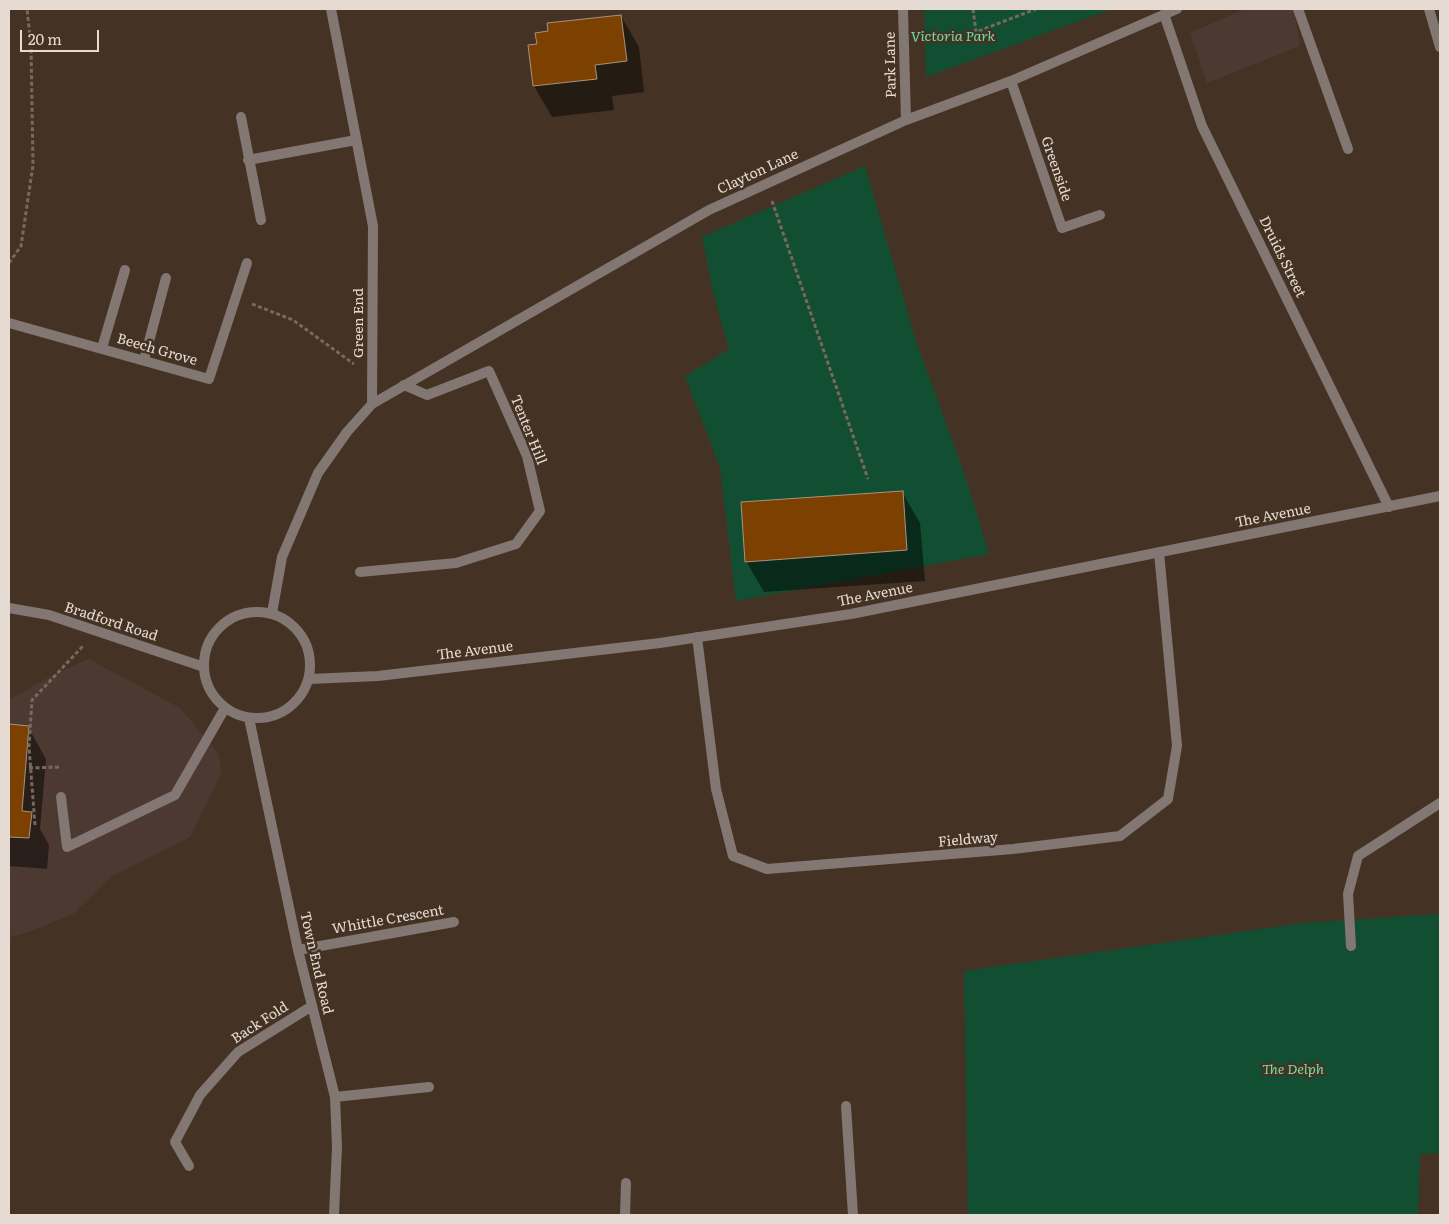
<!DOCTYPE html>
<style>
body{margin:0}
#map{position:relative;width:1449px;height:1224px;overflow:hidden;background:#443325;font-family:Literata,serif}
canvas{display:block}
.frame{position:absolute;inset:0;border:10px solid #e6dbd2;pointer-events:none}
.scale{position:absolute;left:20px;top:30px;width:79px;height:22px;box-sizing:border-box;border:2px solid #e6dbd2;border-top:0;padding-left:6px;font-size:15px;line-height:18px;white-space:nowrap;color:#e6dbd2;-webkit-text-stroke:4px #443325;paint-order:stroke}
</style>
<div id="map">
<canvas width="1449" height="1224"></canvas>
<div class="frame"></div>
<div class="scale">20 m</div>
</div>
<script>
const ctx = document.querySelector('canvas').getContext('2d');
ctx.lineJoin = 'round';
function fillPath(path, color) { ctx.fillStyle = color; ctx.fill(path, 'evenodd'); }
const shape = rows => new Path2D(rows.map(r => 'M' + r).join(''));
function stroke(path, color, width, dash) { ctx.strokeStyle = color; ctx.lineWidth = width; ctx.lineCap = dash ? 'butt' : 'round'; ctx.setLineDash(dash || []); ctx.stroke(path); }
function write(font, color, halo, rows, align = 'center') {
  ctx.font = font + ' Literata,serif'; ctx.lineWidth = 5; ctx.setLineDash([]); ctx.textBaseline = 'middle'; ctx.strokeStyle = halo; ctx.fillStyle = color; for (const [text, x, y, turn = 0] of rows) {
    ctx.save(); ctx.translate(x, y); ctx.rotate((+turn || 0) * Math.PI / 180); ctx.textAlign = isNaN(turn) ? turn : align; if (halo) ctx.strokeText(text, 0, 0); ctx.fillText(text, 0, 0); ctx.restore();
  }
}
fillPath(shape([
 [1245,9,1294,9,1300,46,1207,83,1190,33],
 [89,659,180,708,218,753,222,772,190,837,112,876,73,914,29,932,9,937,9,700,55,674]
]), '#4c3932');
fillPath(shape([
 [924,9,1112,9,926,77],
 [865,166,915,338,966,478,989,554,736,601,720,468,685,376,729,349,713,292,702,237],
 [1440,914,1440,1153,1420,1154,1418,1215,968,1215,964,971,1303,923]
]), '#124f32');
fillPath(shape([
 [621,16,639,47,644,92,612,96,614,110,552,117,534,86,538,45],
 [902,492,920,523,925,581,764,592,746,561],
 [9,726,28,727,46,759,40,829,49,845,47,869,9,866]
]), '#0007');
const building = shape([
 [621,15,627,61,595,65,597,79,533,86,528,45,537,44,535,33,548,31,547,23,621,15],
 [903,491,907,550,745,562,741,502,903,491],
 [9,724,29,726,22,811,32,812,29,838,9,837,9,724]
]);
fillPath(building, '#7c4100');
stroke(building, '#a79283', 1);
stroke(shape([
 [973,9,976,32,1036,9],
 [772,201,868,479],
 [9,263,21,246,33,165,31,45,27,9],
 [252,304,293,320,354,364],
 [29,768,60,767],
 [35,825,29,747,32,700,83,646]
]), '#78695d', 3, [4, 2.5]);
stroke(shape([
 [360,572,456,563,516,544,540,511,527,456,489,371,427,395,404,385]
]), '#827772', 10);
stroke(shape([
 [331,9,373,226,372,404],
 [903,9,906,120],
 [1298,9,1348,149],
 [1429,9,1440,47],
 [1164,14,1202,126,1389,507],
 [1011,81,1062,228,1100,215],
 [241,117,261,220],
 [248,160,356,140],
 [9,323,209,379,247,263],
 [102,348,125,270],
 [144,360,166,278],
 [272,613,282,557,318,473,347,432,372,404,709,210,906,120,1011,81,1177,9],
 [697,637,716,789,733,856,767,869,1013,849,1120,836,1168,799,1177,746,1159,552],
 [309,679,378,676,660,643,851,614,1440,496],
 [249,718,298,950,335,1097,337,1147,334,1215],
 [61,797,67,847,175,795,225,708],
 [1351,946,1348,894,1358,856,1440,803],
 [298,950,454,922],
 [335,1097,429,1087],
 [846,1106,853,1215],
 [189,1166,175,1142,200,1095,238,1052,312,1006],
 [625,1215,626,1183]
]), '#827772', 10);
stroke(shape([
 [9,608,49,615,204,667],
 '204 665a53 53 0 1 1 106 0a53 53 0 1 1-106 0Z'
]), '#827772', 10);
write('italic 14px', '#6ddfa2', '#443325', [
 ["Victoria Park",953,37],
 ["The Delph",1293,1070]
]);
write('14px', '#e6dbd2', '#443325', [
 ["Park Lane",891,65,-91],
 ["Greenside",1056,169,71],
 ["Clayton Lane",758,172,-25],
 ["Druids Street",1282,257,64],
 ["Green End",359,323,-90],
 ["Beech Grove",157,350,16],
 ["Tenter Hill",528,430,68],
 ["The Avenue",1273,516,-11],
 ["The Avenue",875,595,-11],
 ["Bradford Road",111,622,18],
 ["The Avenue",475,651,-7],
 ["Fieldway",968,840,-5],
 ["Whittle Crescent",388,920,-10],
 ["Town End Road",316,963,77],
 ["Back Fold",260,1023,-33]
]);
</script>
